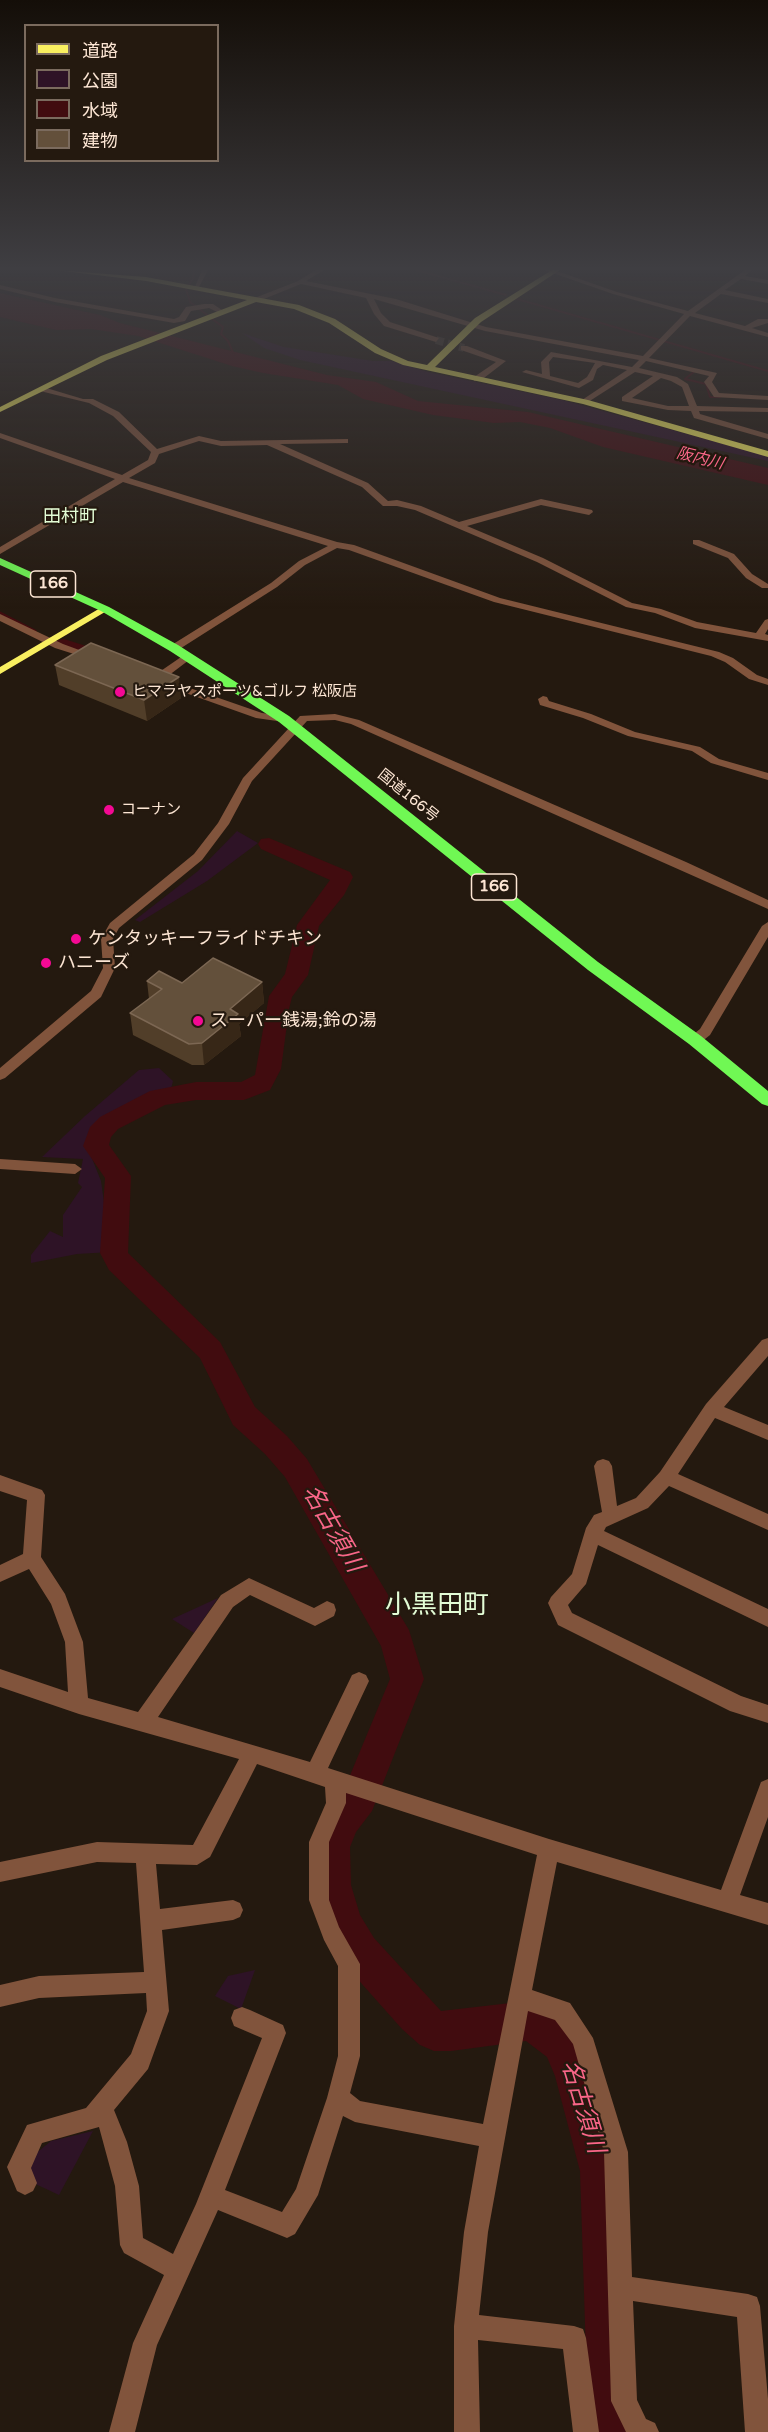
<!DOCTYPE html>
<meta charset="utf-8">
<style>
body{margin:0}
#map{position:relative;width:768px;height:2432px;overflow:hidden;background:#24190f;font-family:"Varela Round","Noto Sans JP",sans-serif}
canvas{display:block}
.legend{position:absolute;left:24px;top:24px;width:195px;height:138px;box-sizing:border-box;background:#24190f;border:2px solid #7b6b5e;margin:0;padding:8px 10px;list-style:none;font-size:18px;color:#fde6d4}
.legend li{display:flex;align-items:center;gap:12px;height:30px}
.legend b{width:30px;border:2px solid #7b6b5e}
</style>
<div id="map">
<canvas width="768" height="2432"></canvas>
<ul class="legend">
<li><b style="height:8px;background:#f9ef60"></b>道路</li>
<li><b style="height:16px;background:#2e1326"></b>公園</li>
<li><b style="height:16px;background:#410c0f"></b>水域</li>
<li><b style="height:16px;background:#63503b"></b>建物</li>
</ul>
</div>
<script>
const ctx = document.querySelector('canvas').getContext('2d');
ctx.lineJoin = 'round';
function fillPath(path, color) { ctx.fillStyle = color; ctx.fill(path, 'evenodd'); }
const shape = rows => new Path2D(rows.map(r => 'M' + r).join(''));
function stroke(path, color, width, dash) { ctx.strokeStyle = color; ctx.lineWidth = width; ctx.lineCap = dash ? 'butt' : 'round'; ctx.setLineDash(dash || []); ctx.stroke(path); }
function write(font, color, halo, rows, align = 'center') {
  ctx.font = font + ' "Varela Round","Noto Sans JP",sans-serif'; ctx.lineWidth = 4.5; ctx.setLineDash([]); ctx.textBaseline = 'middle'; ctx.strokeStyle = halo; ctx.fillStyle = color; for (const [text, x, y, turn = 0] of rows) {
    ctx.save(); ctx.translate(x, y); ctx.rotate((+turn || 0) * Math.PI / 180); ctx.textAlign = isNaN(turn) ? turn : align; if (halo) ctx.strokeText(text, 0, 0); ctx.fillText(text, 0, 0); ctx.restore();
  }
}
fillPath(shape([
 [242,333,284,347,373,361,392,361,428,372,562,400,768,456,768,461,300,360,264,348],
 [237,831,258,843,207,881,140,922,135,920,198,871],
 [159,1068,173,1081,171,1089,108,1116,89,1134,87,1146,101,1181,111,1252,77,1254,31,1263,31,1255,50,1231,63,1237,63,1215,82,1187,78,1183,83,1159,42,1157,85,1116,139,1070],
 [218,1598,194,1633,172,1619],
 [255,1970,241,2009,215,1996,228,1976],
 [93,2131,59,2195,27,2180,34,2155,51,2141]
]), '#2e1326');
fillPath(shape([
 [0,293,100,315,120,323,327,375,376,382,418,401,528,412,768,468,768,485,603,447,550,428,520,422,494,423,433,415,363,399,338,385,263,373,232,366,138,336,91,329,56,330,0,317]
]), '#410c0f');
stroke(shape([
 [194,270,193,279,186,289,190,302,223,327,221,334,228,341,234,355],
 [416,270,506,295],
 [517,299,768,371],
 [695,371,685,379,706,384,710,397,720,397]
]), '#410c0f', 2);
stroke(shape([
 [0,613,35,631]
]), '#410c0f', 3);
fillPath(shape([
 [64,639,121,657,124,661,121,665,115,667,58,648,55,644,58,640,64,639],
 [269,838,350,872,353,877,344,895,319,926,308,975,292,997,289,1009,281,1069,270,1090,244,1100,196,1100,165,1105,118,1129,111,1137,109,1145,131,1176,128,1253,220,1342,255,1407,287,1436,307,1459,409,1630,424,1679,372,1811,356,1832,350,1847,351,1885,360,1915,374,1938,441,2011,528,2001,554,2013,575,2029,595,2076,622,2171,633,2406,642,2416,649,2432,596,2432,588,2415,580,2171,555,2076,547,2057,526,2041,451,2051,434,2051,420,2045,402,2029,346,1966,325,1923,313,1885,314,1847,330,1807,346,1785,390,1679,381,1646,285,1477,265,1454,233,1425,200,1358,109,1270,100,1253,105,1178,83,1146,90,1127,100,1117,150,1091,196,1082,241,1082,255,1075,269,996,285,974,297,925,330,880,261,849,258,844,261,839,269,838]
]), '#410c0f');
stroke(shape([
 [436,340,464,348]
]), '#45382d', 8, [8, 4]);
fillPath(shape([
 [202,270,208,270,198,289,194,289,202,270],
 [316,270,324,270,306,281,396,299,486,327,643,356,684,314,613,294,544,270,554,270,617,292,688,311,745,270,752,270,745,276,768,280,768,284,741,279,725,290,768,299,768,303,721,294,695,313,745,326,758,319,768,319,768,323,752,328,768,333,768,337,690,316,649,358,717,373,712,382,719,393,768,396,768,400,714,397,704,382,709,376,646,361,639,368,677,377,688,384,697,406,768,408,768,412,699,411,700,414,768,434,768,439,694,418,691,411,668,410,622,401,622,397,653,376,635,372,585,404,581,402,582,400,627,370,603,365,597,369,593,380,579,388,522,372,526,370,542,374,541,362,551,352,632,367,639,360,485,331,374,299,381,313,390,322,439,338,436,342,384,326,374,314,366,298,301,284,259,301,252,299,298,281,316,270],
 [553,357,595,363,587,377,578,383,550,376,549,362,553,357],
 [661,378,671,381,682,387,689,406,668,406,632,398,661,378],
 [764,270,768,270,768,272,765,271,764,270],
 [0,285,55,298,174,319,179,317,186,307,204,304,213,304,225,312,221,314,209,308,191,311,185,321,174,323,55,302,0,289,0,285],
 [461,346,467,346,506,361,480,381,474,381,474,377,496,362,461,350,461,346],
 [43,387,83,399,93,399,119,412,157,449,199,436,221,441,348,439,348,443,345,443,280,444,368,483,388,501,397,500,421,506,459,522,541,499,592,510,593,512,589,515,541,505,467,526,543,558,632,603,661,609,697,622,756,633,765,620,768,619,768,629,765,634,768,635,768,641,695,628,655,613,626,607,537,562,415,510,397,506,383,506,362,487,267,445,221,446,199,441,159,454,155,463,129,478,337,542,354,545,500,598,719,652,733,658,757,675,768,679,768,685,749,679,725,662,711,656,494,602,349,550,337,548,305,565,277,587,178,650,170,650,170,646,271,583,299,561,328,546,123,482,0,554,0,547,115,479,0,438,0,433,122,475,148,460,151,452,113,416,89,403,40,391,39,389,43,387],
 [693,540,699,540,734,554,752,574,768,584,768,588,762,588,746,578,728,558,693,544,693,540],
 [0,614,63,644,101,658,96,661,55,648,0,621,0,614],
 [184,655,193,657,164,679,262,713,284,716,289,719,284,722,256,718,152,681,152,677,184,655],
 [543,696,547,697,549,701,591,714,635,732,700,747,719,759,768,773,768,780,711,763,692,751,628,736,583,718,540,705,538,699,543,696],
 [335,714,359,720,686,862,768,900,768,909,351,724,335,720,307,721,252,781,229,824,202,860,119,928,113,939,115,968,101,997,5,1078,0,1080,0,1068,91,991,103,968,101,939,110,923,194,854,218,823,243,778,300,716,335,714],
 [768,922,768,937,710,1035,700,1043,690,1043,688,1040,690,1037,700,1029,762,926,768,922],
 [0,1159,75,1164,82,1169,75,1174,0,1169,0,1159],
 [768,1338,768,1356,724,1407,768,1425,768,1440,715,1418,678,1474,768,1514,768,1530,669,1486,648,1508,606,1527,604,1531,768,1609,768,1627,598,1545,586,1584,568,1605,572,1613,741,1696,768,1705,768,1723,730,1711,558,1625,548,1603,551,1597,572,1574,586,1528,594,1515,602,1512,594,1466,597,1461,603,1459,609,1461,612,1466,617,1506,636,1498,660,1472,706,1404,762,1340,768,1338],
 [0,1475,42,1490,45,1495,41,1557,65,1594,83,1642,88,1698,138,1712,221,1595,249,1578,314,1608,327,1601,334,1604,336,1610,334,1616,315,1626,250,1595,233,1607,158,1717,310,1762,352,1675,359,1672,366,1675,369,1681,328,1768,549,1839,721,1890,761,1782,768,1779,768,1817,740,1895,768,1903,768,1925,557,1862,532,1990,570,2003,593,2038,628,2152,632,2277,748,2294,757,2297,760,2306,768,2399,768,2432,745,2432,737,2317,633,2301,637,2400,646,2419,655,2423,659,2432,626,2432,611,2401,604,2152,573,2044,555,2020,528,2011,488,2232,479,2315,574,2326,583,2329,586,2338,599,2432,573,2432,563,2349,478,2340,480,2432,454,2432,454,2326,464,2232,479,2146,355,2122,343,2116,318,2195,295,2234,287,2238,218,2210,157,2345,135,2432,109,2432,133,2343,164,2275,124,2253,120,2245,115,2186,99,2127,42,2143,31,2168,37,2183,33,2191,25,2195,17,2191,7,2167,27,2125,86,2108,131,2054,147,2011,146,1993,39,1998,0,2007,0,1985,39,1976,144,1972,136,1863,97,1862,0,1882,0,1862,97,1842,193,1845,239,1759,79,1714,0,1687,0,1669,68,1692,65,1642,51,1604,29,1569,0,1582,0,1565,23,1554,27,1500,0,1491,0,1475],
 [257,1764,325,1787,326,1803,309,1842,309,1900,324,1940,338,1966,338,2056,327,2098,296,2189,282,2212,225,2190,286,2033,283,2025,250,2010,242,2007,234,2010,231,2018,234,2026,262,2038,196,2204,173,2254,143,2238,139,2186,127,2142,114,2110,148,2069,169,2011,162,1930,233,1920,240,1917,243,1910,240,1903,233,1900,160,1909,156,1864,197,1865,210,1857,257,1764],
 [346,1793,537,1855,483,2124,360,2101,350,2093,360,2056,360,1964,339,1927,329,1900,329,1842,346,1803,346,1793]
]), '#81543c');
fillPath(shape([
 [55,270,146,277,299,305,335,319,381,349,408,361,427,365,475,318,552,270,560,270,481,322,435,367,588,400,768,451,768,457,583,404,403,365,375,353,329,323,294,309,256,302,107,360,0,412,0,407,101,356,247,300,146,281,55,270],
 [102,607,110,609,0,674,0,667,102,607]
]), '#f9ef60');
fillPath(shape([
 [0,558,109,607,178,645,289,716,598,962,701,1036,768,1091,768,1106,762,1104,689,1044,588,970,279,722,170,651,101,611,0,565,0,558]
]), '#70f854');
fillPath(shape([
 [55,665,181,698,147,721,59,685],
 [147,981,182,983,262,982,264,1003,239,1024,241,1036,204,1065,192,1065,133,1035,130,1013,149,999]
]), '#513e29');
fillPath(shape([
 [179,677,181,698,147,721,144,700],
 [262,982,264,1003,239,1024,241,1036,204,1065,202,1043,230,1009]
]), '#372717');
const building = shape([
 [91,643,179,677,144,700,55,665,91,643],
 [213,958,262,982,230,1009,238,1014,202,1043,189,1044,130,1013,162,989,147,981,159,971,182,983,213,958]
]);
fillPath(building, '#63503b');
stroke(building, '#7c6753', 1.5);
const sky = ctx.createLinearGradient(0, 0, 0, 610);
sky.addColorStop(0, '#140e08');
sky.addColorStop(0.44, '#3f3e42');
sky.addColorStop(1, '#3f3e4200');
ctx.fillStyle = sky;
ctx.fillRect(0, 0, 768, 610);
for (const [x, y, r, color] of [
 [120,692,6,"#f40994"],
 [109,810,6,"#f40994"],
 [76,939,6,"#f40994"],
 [46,963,6,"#f40994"],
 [198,1021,6,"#f40994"]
]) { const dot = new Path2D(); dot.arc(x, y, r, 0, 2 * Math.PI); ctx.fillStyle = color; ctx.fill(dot); stroke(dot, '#24190f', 2); }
write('15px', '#fde6d4', '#24190f', [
 ["ヒマラヤスポーツ&ゴルフ 松阪店",132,692],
 ["コーナン",121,810]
], 'left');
write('15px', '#fde6d4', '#24190f', [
 ["国道166号",408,796,39]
]);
write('italic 16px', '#f96688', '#24190f', [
 ["阪内川",700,459,14]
]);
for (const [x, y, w] of [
 [53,584,45],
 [494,887,45]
]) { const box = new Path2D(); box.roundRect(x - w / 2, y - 13, w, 26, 4.5); ctx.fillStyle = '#24190f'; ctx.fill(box); stroke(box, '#fde6d4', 1.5); }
write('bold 16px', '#fde6d4', null, [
 ["166",53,584],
 ["166",494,887]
]);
write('18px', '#e3fdd6', '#24190f', [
 ["田村町",70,517]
]);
write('18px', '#fde6d4', '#24190f', [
 ["ケンタッキーフライドチキン",88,939],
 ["ハニーズ",58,963],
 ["スーパー銭湯;鈴の湯",210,1021]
], 'left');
write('italic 24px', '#f96688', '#24190f', [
 ["名古須川",332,1529,60],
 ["名古須川",582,2107,73]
]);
write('26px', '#e3fdd6', '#24190f', [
 ["小黒田町",437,1606]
]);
</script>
